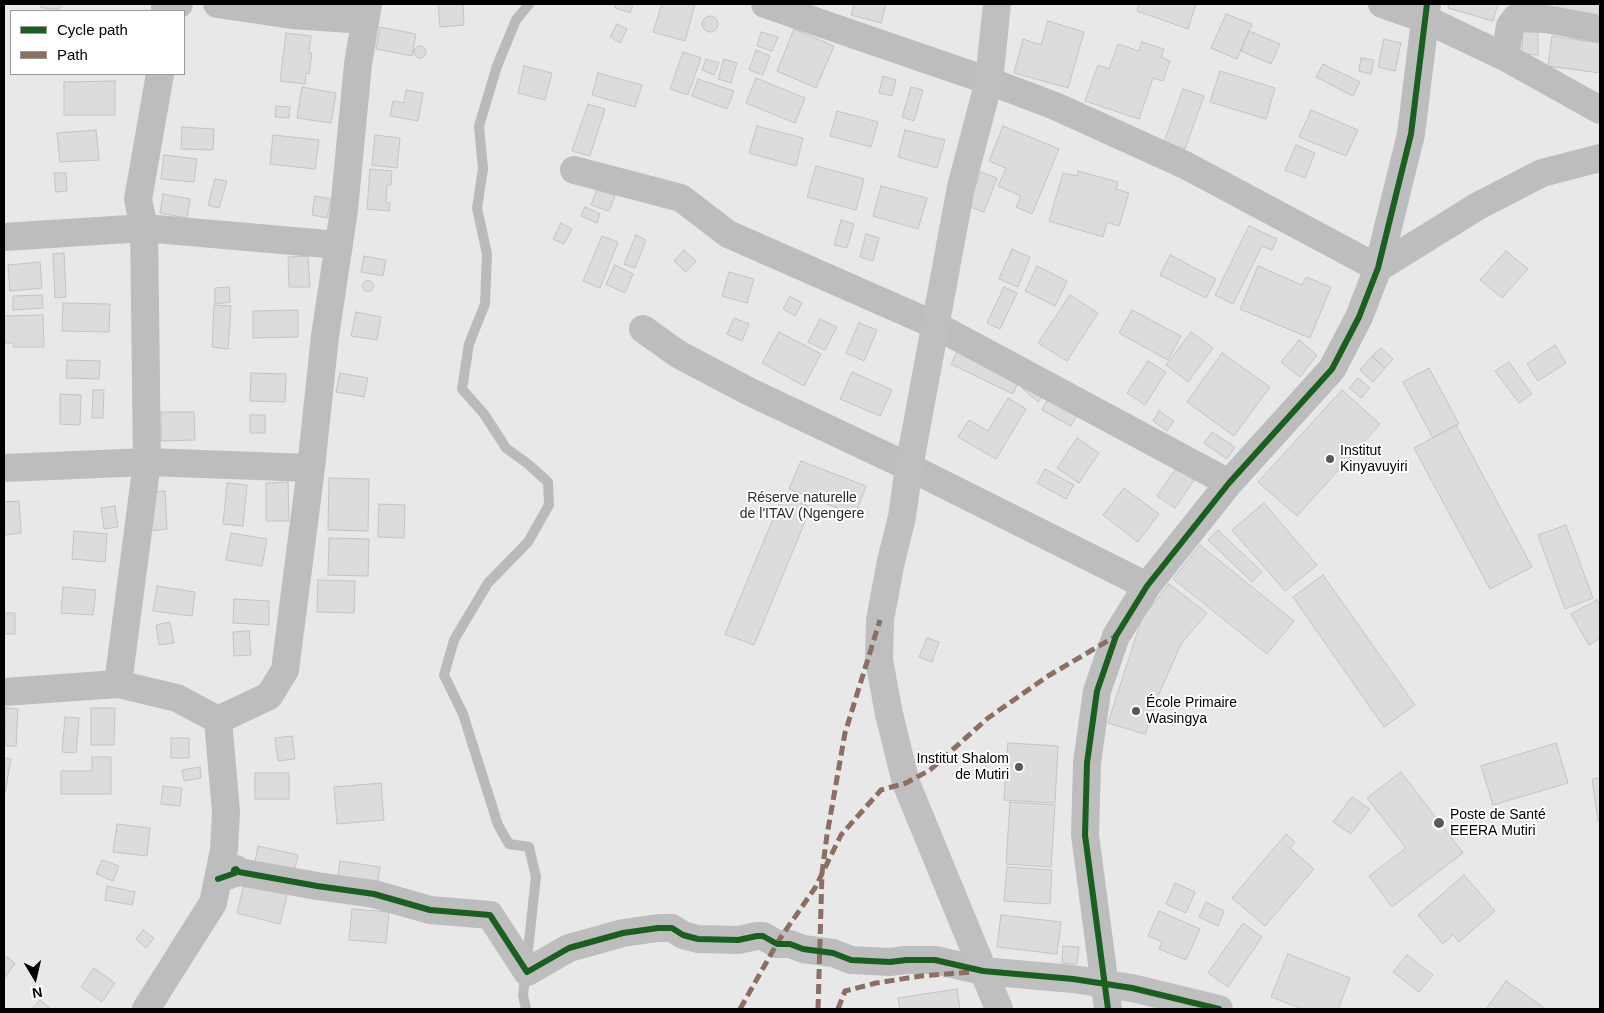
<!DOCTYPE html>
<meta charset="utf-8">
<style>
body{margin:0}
#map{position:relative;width:1604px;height:1013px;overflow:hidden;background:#fff;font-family:Helvetica,sans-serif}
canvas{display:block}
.frame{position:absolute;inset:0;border:5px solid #000;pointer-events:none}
.legend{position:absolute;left:10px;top:10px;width:175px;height:65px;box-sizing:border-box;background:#fff;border:1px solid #999;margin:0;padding:6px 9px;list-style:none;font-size:15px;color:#000}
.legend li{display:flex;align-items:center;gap:10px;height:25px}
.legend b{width:25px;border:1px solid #999}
.north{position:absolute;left:10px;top:953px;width:50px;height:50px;-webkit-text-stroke:4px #fff;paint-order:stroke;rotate:171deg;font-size:14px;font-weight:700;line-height:20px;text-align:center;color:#000}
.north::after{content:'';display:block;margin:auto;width:18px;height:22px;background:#000;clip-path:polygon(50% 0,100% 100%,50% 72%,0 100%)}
</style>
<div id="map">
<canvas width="1604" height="1013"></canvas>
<div class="frame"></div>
<ul class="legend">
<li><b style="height:6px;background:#1b5e20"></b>Cycle path</li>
<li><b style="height:6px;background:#8d6e63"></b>Path</li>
</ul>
<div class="north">N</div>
</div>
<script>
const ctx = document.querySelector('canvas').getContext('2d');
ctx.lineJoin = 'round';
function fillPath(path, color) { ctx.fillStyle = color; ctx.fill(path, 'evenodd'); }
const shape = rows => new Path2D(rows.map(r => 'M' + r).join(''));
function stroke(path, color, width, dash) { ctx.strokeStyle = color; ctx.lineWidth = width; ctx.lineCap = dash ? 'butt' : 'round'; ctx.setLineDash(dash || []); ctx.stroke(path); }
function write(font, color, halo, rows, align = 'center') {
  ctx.font = font + ' Helvetica,sans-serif'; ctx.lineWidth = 4; ctx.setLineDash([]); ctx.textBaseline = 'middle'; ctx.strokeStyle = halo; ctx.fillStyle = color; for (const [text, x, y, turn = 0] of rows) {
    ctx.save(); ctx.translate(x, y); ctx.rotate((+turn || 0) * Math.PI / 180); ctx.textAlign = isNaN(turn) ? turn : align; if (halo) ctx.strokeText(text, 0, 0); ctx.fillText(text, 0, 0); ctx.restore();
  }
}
fillPath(shape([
 [4,4,1600,4,1600,1009,4,1009],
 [11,11,184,11,184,74,11,74]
]), '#e8e8e8');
stroke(shape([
 [526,1009,523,995,536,877,529,847,509,844,498,825,463,714,444,675,454,640,488,583,528,542,549,505,548,482,528,464,506,448,484,414,462,389,469,344,485,304,487,254,477,208,483,169,479,126,497,66,516,20,529,4]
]), '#bababa', 10);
const building = shape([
 [41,4,60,4,60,9,41,8,41,4],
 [438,4,463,4,464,25,440,27,438,4],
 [616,4,633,4,630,13,615,8,616,4],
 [662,4,695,4,685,41,653,32,662,4],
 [854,4,886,4,881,23,851,15,854,4],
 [1139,4,1196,4,1188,29,1137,11,1139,4],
 [1449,4,1498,4,1493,21,1448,8,1449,4],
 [1557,4,1600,4,1600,16,1556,9,1557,4],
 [1226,14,1252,24,1237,59,1211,48,1226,14],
 '702 24a8 8 0 1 1 16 0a8 8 0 1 1-16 0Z',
 [1048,21,1084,32,1068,88,1014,73,1023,39,1041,45,1048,21],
 [617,24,627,29,620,43,610,37,617,24],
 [380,27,416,34,412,56,376,49,380,27],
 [794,29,834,46,816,88,777,71,794,29],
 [1523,30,1538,31,1538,55,1522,54,1523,30],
 [1249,31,1280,44,1271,64,1241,51,1249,31],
 [761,32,778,37,772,51,757,46,761,32],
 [286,33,311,36,309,53,312,53,309,74,306,73,305,84,280,81,286,33],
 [1552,36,1600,43,1600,73,1548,66,1552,36],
 [1384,39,1401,43,1395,71,1378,67,1384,39],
 [1142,42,1164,49,1161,57,1170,61,1163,81,1153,78,1139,119,1085,101,1098,65,1109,69,1118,44,1139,51,1142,42],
 '414 52a6 6 0 1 1 12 0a6 6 0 1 1-12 0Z',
 [756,50,770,56,763,75,749,70,756,50],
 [683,52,701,58,688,95,670,89,683,52],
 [1361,58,1374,60,1371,74,1359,71,1361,58],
 [706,59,719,63,714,75,702,70,706,59],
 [724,59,737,63,731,83,718,79,724,59],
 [1323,64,1360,82,1353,96,1316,77,1323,64],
 [524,66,552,73,545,100,518,93,524,66],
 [1220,71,1275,88,1266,119,1210,102,1220,71],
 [598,73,642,85,635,107,592,95,598,73],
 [883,76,896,80,892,96,879,93,883,76],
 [756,78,805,98,795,123,746,103,756,78],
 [698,79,734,91,727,109,692,96,698,79],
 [115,81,115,115,64,115,64,82,115,81],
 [302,87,336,93,331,123,297,118,302,87],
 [911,87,923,90,914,121,902,117,911,87],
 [1183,89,1204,96,1185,149,1164,142,1183,89],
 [406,90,423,93,418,121,390,116,393,101,404,103,406,90],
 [588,104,605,109,590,156,572,151,588,104],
 [276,106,290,107,289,118,275,117,276,106],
 [1311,110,1358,130,1346,156,1299,137,1311,110],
 [837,111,878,122,871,147,830,136,837,111],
 [757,126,803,138,796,166,749,153,757,126],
 [1003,126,1059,149,1032,214,1016,207,1021,196,998,186,1006,168,989,161,1003,126],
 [182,127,214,129,213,150,181,149,182,127],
 [96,130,99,160,60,162,57,133,96,130],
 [905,130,945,140,937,168,898,157,905,130],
 [273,135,319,140,315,169,270,164,273,135],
 [375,135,400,138,397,168,372,165,375,135],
 [1296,145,1315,153,1305,178,1285,170,1296,145],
 [164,155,197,159,194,182,161,179,164,155],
 [816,166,864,179,856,210,807,197,816,166],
 [370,169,392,171,391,185,387,185,386,202,390,203,389,211,367,209,370,169],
 [1078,171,1118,182,1116,189,1129,193,1119,226,1107,222,1103,237,1049,221,1063,173,1077,176,1078,171],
 [981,172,997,178,984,212,968,206,981,172],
 [54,173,66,173,67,191,56,192,54,173],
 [215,179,227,181,219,208,208,205,215,179],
 [881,186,927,198,918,229,873,216,881,186],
 [597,189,615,196,609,211,591,205,597,189],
 [163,194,190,199,187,218,160,213,163,194],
 [315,196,331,199,327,218,312,215,315,196],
 [585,207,600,214,597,223,581,216,585,207],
 [841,220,854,224,847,248,834,245,841,220],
 [561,223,572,229,564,244,553,239,561,223],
 [1249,226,1277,239,1272,250,1262,246,1233,304,1215,295,1249,226],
 [866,234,879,238,873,261,860,257,866,234],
 [636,235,646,240,635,268,624,264,636,235],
 [602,236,618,242,600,288,583,281,602,236],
 [1012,249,1030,257,1018,287,999,279,1012,249],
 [684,250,696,261,686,272,674,261,684,250],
 [1506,251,1528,269,1502,298,1480,280,1506,251],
 [64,253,66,297,55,298,53,254,64,253],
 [1170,255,1216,279,1206,298,1160,275,1170,255],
 [308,256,310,287,289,287,288,257,308,256],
 [364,256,386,260,383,276,361,272,364,256],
 [40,262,42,288,10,291,8,265,40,262],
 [615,265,633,274,625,293,606,284,615,265],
 [1037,266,1067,281,1055,306,1025,291,1037,266],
 [1258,266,1302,285,1306,277,1331,287,1310,338,1240,309,1258,266],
 [729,272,754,279,747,303,722,296,729,272],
 '362.5 286a5.5 5.5 0 1 1 11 0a5.5 5.5 0 1 1-11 0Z',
 [229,287,230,302,215,304,215,288,229,287],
 [1004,287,1017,293,1000,329,987,323,1004,287],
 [42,295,43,308,13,310,13,296,42,295],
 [1070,295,1098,313,1067,361,1038,343,1070,295],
 [790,296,802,303,795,316,783,309,790,296],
 [63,303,110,304,109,332,62,331,63,303],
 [214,305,231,306,228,349,212,347,214,305],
 [298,310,298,337,253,338,253,311,298,310],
 [1132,310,1181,336,1168,360,1119,333,1132,310],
 [356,312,381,317,377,340,351,336,356,312],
 [43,315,44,347,14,347,13,343,4,343,4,316,43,315],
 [734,318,749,324,742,341,727,334,734,318],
 [820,319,837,327,825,350,808,342,820,319],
 [859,323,877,330,864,361,846,353,859,323],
 [779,332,821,354,804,386,762,363,779,332],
 [1191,332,1213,348,1188,382,1166,365,1191,332],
 [1299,340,1317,355,1300,377,1281,362,1299,340],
 [1555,345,1566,363,1538,381,1527,364,1555,345],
 [960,346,1021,375,1013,394,951,364,960,346],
 [1381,348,1393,359,1385,368,1372,356,1381,348],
 [1222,353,1270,387,1234,436,1187,402,1222,353],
 [1372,356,1385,368,1373,382,1360,370,1372,356],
 [67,360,100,361,99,379,66,378,67,360],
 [1148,361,1166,372,1145,405,1127,393,1148,361],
 [1509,362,1532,394,1519,403,1495,371,1509,362],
 [1429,368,1459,424,1433,438,1403,382,1429,368],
 [852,372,892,390,880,416,840,399,852,372],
 [251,373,286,374,285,402,250,401,251,373],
 [340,373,368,378,364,397,336,392,340,373],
 [1358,378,1370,388,1361,398,1349,388,1358,378],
 [1030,379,1045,393,1038,402,1022,388,1030,379],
 [93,390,104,390,103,418,92,418,93,390],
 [1342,390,1380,424,1297,516,1258,482,1342,390],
 [60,394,81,395,80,425,60,424,60,394],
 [1050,395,1079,411,1071,426,1042,410,1050,395],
 [1008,398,1026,409,996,459,958,437,969,420,988,431,1008,398],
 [1159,411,1174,421,1167,431,1153,421,1159,411],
 [161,412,194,412,195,440,161,441,161,412],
 [250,415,265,415,265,433,250,433,250,415],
 [1456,425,1532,567,1490,589,1414,448,1456,425],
 [1212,432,1235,447,1227,459,1204,443,1212,432],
 [1077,438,1099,453,1079,483,1057,468,1077,438],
 [801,461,866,486,855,515,789,489,801,461],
 [1177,467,1195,479,1175,508,1157,496,1177,467],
 [1045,469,1074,485,1066,499,1037,483,1045,469],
 [329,478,369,479,368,531,328,530,329,478],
 [288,482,289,521,266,521,266,483,288,482],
 [227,483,247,485,243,526,223,524,227,483],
 [1124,488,1159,514,1138,542,1103,515,1124,488],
 [165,491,167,529,149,531,148,492,165,491],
 [783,495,811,507,754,645,725,634,783,495],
 [19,501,21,533,4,535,4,502,19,501],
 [1264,503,1317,565,1285,591,1232,530,1264,503],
 [379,504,405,505,404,538,378,537,379,504],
 [115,506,118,527,104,529,101,508,115,506],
 [1566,525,1593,598,1565,609,1538,535,1566,525],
 [1218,530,1262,572,1252,582,1208,540,1218,530],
 [74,531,107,534,105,562,72,559,74,531],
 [231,533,267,539,262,566,226,560,231,533],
 [329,538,369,539,368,576,328,575,329,538],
 [1200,545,1294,621,1267,654,1173,579,1200,545],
 [1323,575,1415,705,1384,727,1293,597,1323,575],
 [318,580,355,581,354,613,317,612,318,580],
 [1169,584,1207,613,1181,644,1158,696,1145,734,1108,723,1142,618,1169,584],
 [157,586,195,592,192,616,153,611,157,586],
 [63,587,96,590,93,615,61,613,63,587],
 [234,599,269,601,269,625,233,623,234,599],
 [1597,600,1600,606,1600,638,1589,645,1571,614,1597,600],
 [4,613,15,613,15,634,4,634,4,613],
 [170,622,174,643,159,645,156,625,170,622],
 [249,631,251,655,234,656,233,632,249,631],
 [927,638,939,642,932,662,919,657,927,638],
 [6,708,18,709,16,746,5,746,6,708],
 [91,708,115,708,114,745,91,745,91,708],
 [65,717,79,718,76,753,62,752,65,717],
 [292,736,295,759,278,761,275,738,292,736],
 [171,738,189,738,189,758,171,758,171,738],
 [1008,743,1058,746,1055,803,1004,800,1008,743],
 [1556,743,1568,783,1493,805,1481,766,1556,743],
 [92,757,111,757,111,794,61,794,61,771,92,771,92,757],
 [4,758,11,759,5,793,4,793,4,758],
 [200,767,201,778,184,781,182,770,200,767],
 [1401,772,1463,853,1392,907,1369,876,1406,848,1367,798,1401,772],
 [255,773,289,773,289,799,255,799,255,773],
 [1600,778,1600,820,1598,821,1592,779,1600,778],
 [381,783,384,820,337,824,334,787,381,783],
 [163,786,182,788,180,806,161,804,163,786],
 [1352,797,1370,809,1351,834,1333,822,1352,797],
 [1010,802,1055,805,1051,867,1006,864,1010,802],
 [117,824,150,828,147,856,113,852,117,824],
 [1286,834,1295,842,1290,848,1314,869,1265,926,1232,898,1286,834],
 [258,846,298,855,293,876,254,867,258,846],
 [102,860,119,866,113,881,96,874,102,860],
 [340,861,380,867,375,897,336,891,340,861],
 [1007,867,1052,870,1050,904,1004,901,1007,867],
 [1464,875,1495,911,1459,942,1453,935,1443,944,1418,915,1464,875],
 [245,881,288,891,280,924,237,913,245,881],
 [1175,883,1195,892,1186,913,1166,904,1175,883],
 [107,886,135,892,132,905,105,900,107,886],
 [1206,902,1224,911,1218,926,1199,917,1206,902],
 [352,909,389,912,386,943,349,940,352,909],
 [1159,911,1200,929,1186,960,1159,949,1162,942,1148,936,1159,911],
 [1001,915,1061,922,1057,954,997,947,1001,915],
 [1243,923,1262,937,1228,987,1208,973,1243,923],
 [143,930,154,938,146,948,136,939,143,930],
 [1063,946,1079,947,1077,964,1062,963,1063,946],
 [1288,954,1350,978,1338,1009,1303,1009,1271,997,1288,954],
 [4,955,15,963,4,979,4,955],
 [1407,955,1433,975,1419,992,1393,972,1407,955],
 [94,968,115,983,102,1002,81,987,94,968],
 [1506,981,1546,1009,1486,1009,1506,981],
 [957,989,960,1009,900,1009,898,998,957,989],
 [40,1000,51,1009,32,1009,40,1000]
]);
fillPath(building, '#dcdcdc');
stroke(building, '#c4c4c4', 1);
stroke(shape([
 [217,4,292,15,365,20],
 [765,4,989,81,1055,106,1185,165,1378,268,1478,206,1542,173,1600,158],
 [1382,4,1425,19,1505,57,1600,110],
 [165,11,165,4,179,4],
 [1505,57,1510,26,1516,18,1546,19,1600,29],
 [574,170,681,198,728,234,935,325,1229,483],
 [4,237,144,228,339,245],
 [643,329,678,354,748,391,909,467,1147,586],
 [4,468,147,462,311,468],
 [118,684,147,462,144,228,138,199,160,74],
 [4,692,118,684,177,698,218,720],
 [218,720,269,696,285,670,311,468,325,336,344,210,358,64,368,4],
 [218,879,235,873,236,871,234,870,236,869,239,872,317,886,374,894,430,910,490,915,527,972,569,948,623,933,658,928,672,928,683,935,698,939,738,940,757,936,763,936,777,944,790,944,803,949,833,953,851,960,890,962,906,960,935,960,983,971],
 [146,1009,213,903,224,850,226,812,218,720],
 [1108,1009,1085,835,1087,763,1097,691,1116,636,1147,586,1229,483,1332,369,1359,317,1378,268,1411,134,1427,4]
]), '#bdbdbd', 28);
stroke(shape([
 [997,4,989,81,961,187,909,467,902,517,891,561,880,620,879,660,889,714,906,783,999,1009],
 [983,971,1073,979,1132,988,1219,1009]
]), '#bfbfbf', 28);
stroke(shape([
 [740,1009,779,940,815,888,841,835,881,790,906,783,930,770,988,718,1048,676,1116,636],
 [818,1009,822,873,827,835,845,733,880,620],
 [838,1009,845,991,876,983,921,976,971,972]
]), '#8d6e63', 5, [10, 5]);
stroke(shape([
 [218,879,235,873,236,871,234,870,236,869,239,872,317,886,374,894,430,910,490,915,527,972,569,948,623,933,658,928,672,928,683,935,698,939,738,940,757,936,763,936,777,944,790,944,803,949,833,953,851,960,890,962,906,960,935,960,983,971,1073,979,1132,988,1219,1009],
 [1108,1009,1085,835,1087,763,1097,691,1116,636,1147,586,1229,483,1332,369,1359,317,1378,268,1411,134,1427,4]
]), '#1b5e20', 6);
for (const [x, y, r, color] of [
 [1330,459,5,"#595959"],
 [1136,711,5,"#595959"],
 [1019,767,5,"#595959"],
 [1439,823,6,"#595959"]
]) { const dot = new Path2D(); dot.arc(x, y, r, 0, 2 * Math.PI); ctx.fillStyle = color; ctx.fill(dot); stroke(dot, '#fff', 2); }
write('14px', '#000', '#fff', [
 ["Institut",1340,451],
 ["Kinyavuyiri",1340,467],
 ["École Primaire",1146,703],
 ["Wasingya",1146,719],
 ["Institut Shalom",1009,759,"right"],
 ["de Mutiri",1009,775,"right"],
 ["Poste de Santé",1450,815],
 ["EEERA Mutiri",1450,831]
], 'left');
write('14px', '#2d2d2d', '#fff', [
 ["Réserve naturelle",802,498],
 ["de l'ITAV (Ngengere",802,514]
]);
</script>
